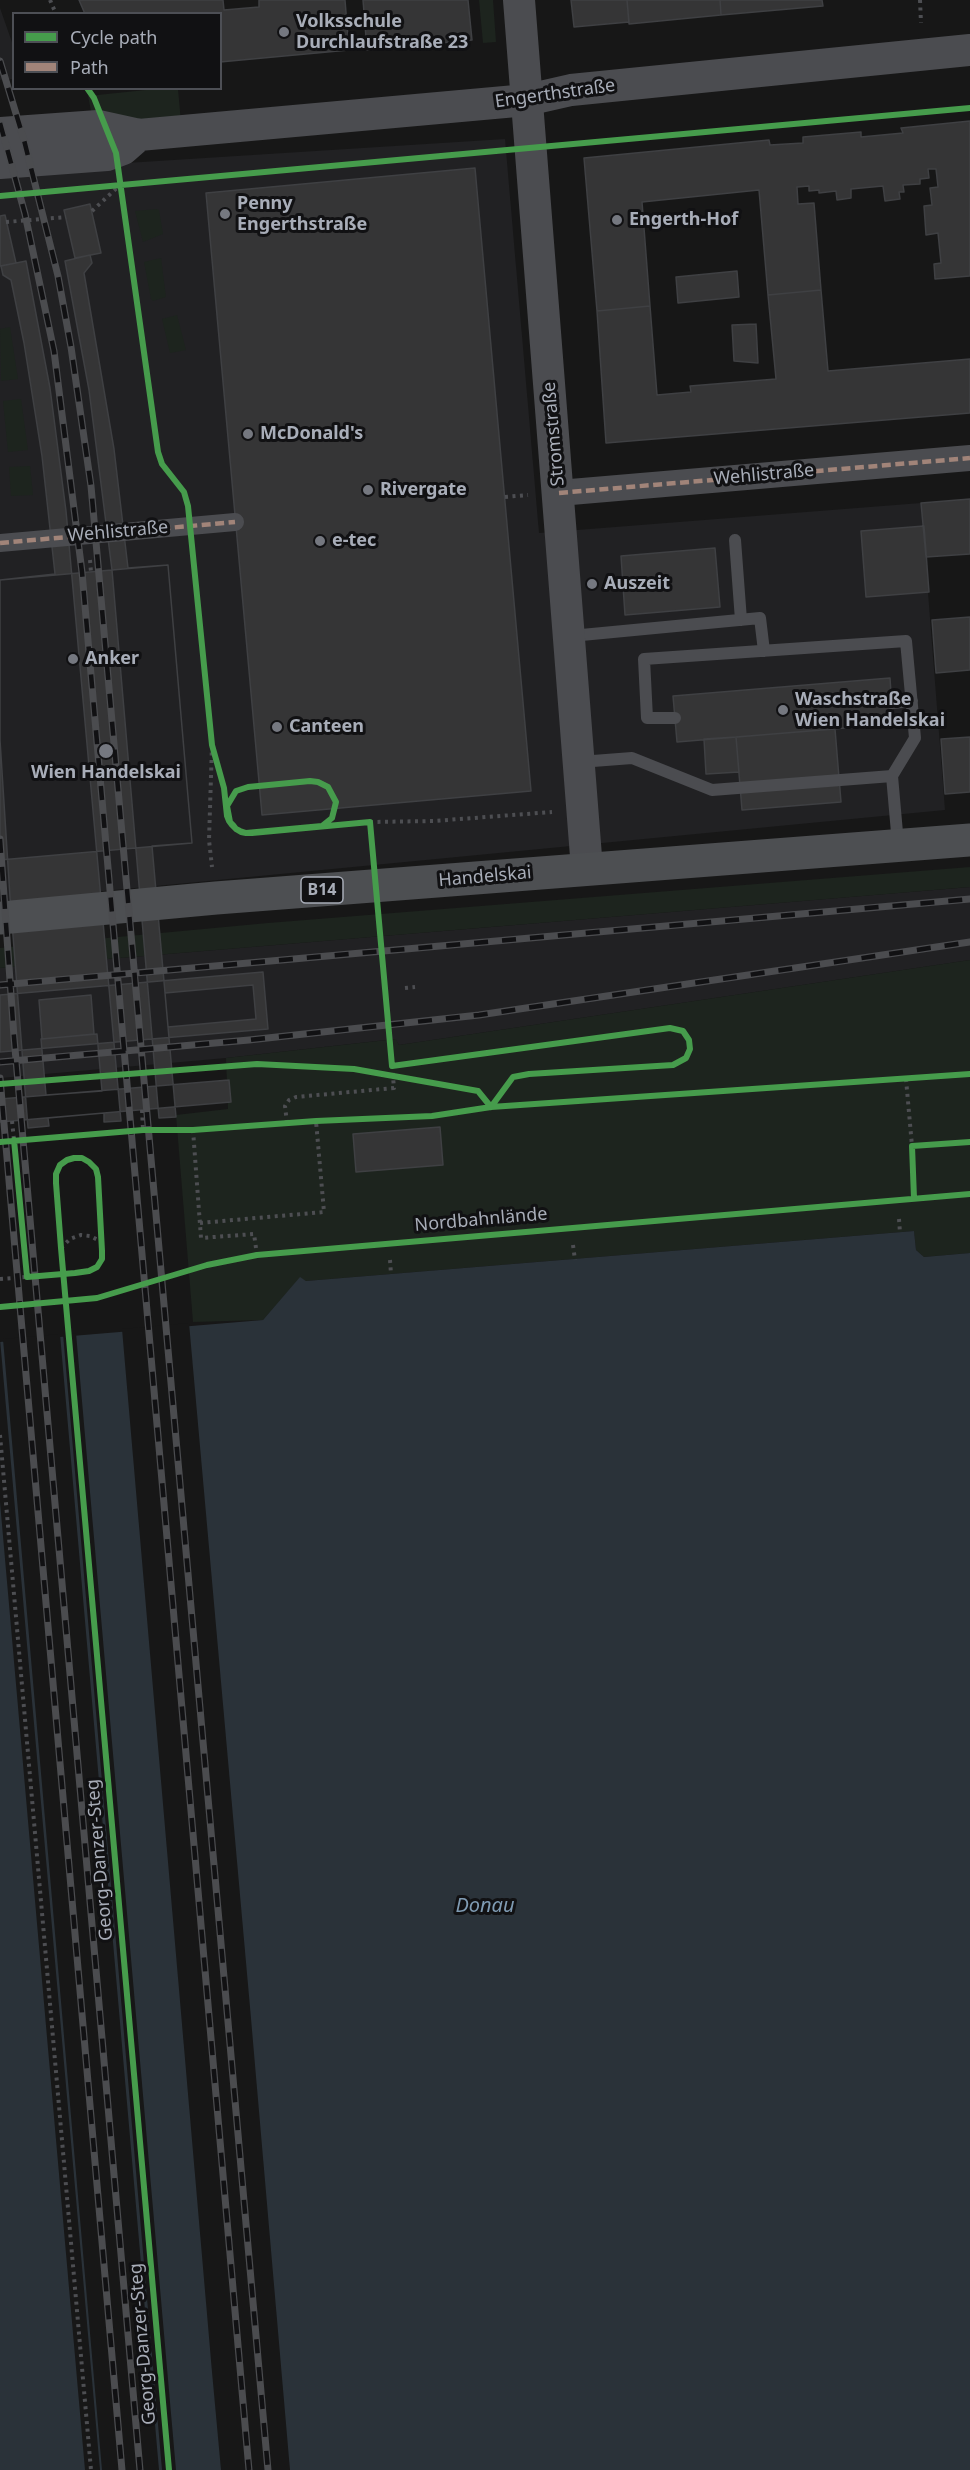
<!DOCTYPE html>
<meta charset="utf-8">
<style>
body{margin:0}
#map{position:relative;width:970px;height:2470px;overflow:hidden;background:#171717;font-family:"Noto Sans",sans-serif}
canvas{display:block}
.legend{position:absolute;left:12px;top:12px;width:210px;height:78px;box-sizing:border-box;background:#111113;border:2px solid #4d4f55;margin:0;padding:8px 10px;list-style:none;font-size:18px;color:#a8adb8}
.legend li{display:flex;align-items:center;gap:12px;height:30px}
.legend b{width:30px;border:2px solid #4d4f55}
</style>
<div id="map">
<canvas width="970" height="2470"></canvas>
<ul class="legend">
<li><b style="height:8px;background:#469c4c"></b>Cycle path</li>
<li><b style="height:8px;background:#a18479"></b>Path</li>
</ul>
</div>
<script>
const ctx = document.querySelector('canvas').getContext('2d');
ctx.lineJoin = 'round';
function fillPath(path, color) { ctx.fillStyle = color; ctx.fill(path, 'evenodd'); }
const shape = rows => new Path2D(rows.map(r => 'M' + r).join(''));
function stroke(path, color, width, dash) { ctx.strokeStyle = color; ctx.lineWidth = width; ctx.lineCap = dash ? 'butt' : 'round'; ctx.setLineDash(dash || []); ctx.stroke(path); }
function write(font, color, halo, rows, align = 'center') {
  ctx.font = font + ' "Noto Sans",sans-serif'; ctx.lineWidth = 6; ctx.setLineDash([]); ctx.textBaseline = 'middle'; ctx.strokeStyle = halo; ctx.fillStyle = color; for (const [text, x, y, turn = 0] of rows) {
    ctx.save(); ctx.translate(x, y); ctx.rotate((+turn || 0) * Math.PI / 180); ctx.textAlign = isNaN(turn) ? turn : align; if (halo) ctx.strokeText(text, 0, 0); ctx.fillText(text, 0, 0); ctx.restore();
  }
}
fillPath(shape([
 [0,8,14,48,13,79,0,80],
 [505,139,539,533,921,503,945,810,0,901,0,171],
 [970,887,970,960,399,1045,395,1039,226,1058,0,1078,0,968]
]), '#212123');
fillPath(shape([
 [479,0,493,0,496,42,483,43],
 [155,89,178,89,181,122,93,121,88,96],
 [157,209,159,210,163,234,143,242,135,211],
 [161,258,166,297,153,301,151,299,144,262],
 [177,315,186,350,170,353,162,319],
 [10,327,18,379,1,381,0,329],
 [21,399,28,450,8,452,3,401],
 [30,466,33,495,11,496,9,467],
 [970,867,970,887,0,968,0,948,268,923],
 [970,960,970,1253,924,1257,916,1250,914,1231,306,1281,300,1278,263,1320,193,1322,176,1115,228,1109,226,1058,396,1039,399,1045]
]), '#1d241e');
fillPath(shape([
 [914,1231,916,1250,924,1257,970,1253,970,2470,0,2470,0,1342,263,1320,300,1277,306,1281]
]), '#2a3239');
fillPath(shape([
 [189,1323,250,2007,290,2470,221,2470,212,2372,122,1329],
 [76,1333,176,2470,162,2470,63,1334],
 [60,1334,159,2470,102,2470,3,1339],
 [0,1339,100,2470,85,2470,0,1502]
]), '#171717');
const building = shape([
 [79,0,223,0,224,10,259,7,259,0,345,0,349,50,220,62,220,14,85,14,79,0],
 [363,0,468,0,472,40,367,50,363,0],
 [571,0,627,0,629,22,574,27,571,0],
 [627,0,720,0,721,15,629,24,627,0],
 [720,0,822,0,823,6,721,15,720,0],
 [970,121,970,276,935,279,934,264,941,263,938,233,926,235,924,206,932,205,930,188,938,187,936,169,928,169,929,178,920,179,920,184,903,185,904,192,899,192,900,199,885,201,883,186,851,189,851,198,837,200,836,191,819,193,819,190,809,191,809,186,797,187,798,204,814,203,821,290,768,295,759,190,642,202,650,306,597,311,584,158,769,140,770,145,803,143,803,137,861,132,861,137,903,133,901,128,970,121],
 [475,168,531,791,262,815,206,193,475,168],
 [90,204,101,253,75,258,64,210,90,204],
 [5,215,16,263,0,266,0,216,5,215],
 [90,255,92,263,84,273,114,449,128,568,168,565,192,843,152,846,176,1117,159,1118,112,570,89,390,65,261,90,255],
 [26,261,50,388,66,511,121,1121,104,1122,104,1113,48,1118,49,1126,28,1128,10,897,0,740,0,580,55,574,42,456,24,343,11,280,3,275,1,266,26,261],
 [97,1034,102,1091,46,1095,41,1039,97,1034],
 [737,271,739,297,678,303,676,277,737,271],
 [821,290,828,371,970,359,970,413,606,443,597,311,650,306,657,395,691,392,690,386,776,379,768,295,821,290],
 [756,324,758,363,734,361,732,325,756,324],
 [970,499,970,554,926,557,921,503,970,499],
 [924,526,929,592,866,597,861,531,924,526],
 [715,548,720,607,625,615,621,556,715,548],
 [168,565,192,843,0,860,0,580,168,565],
 [970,617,970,670,936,673,932,620,970,617],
 [890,678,893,724,677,742,673,696,890,678],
 [835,729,841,802,742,810,736,737,835,729],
 [736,737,739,772,706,774,704,739,736,737],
 [970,737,970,792,945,794,941,739,970,737],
 [263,972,268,1029,0,1052,0,995,263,972],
 [253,985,256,1019,168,1027,165,993,253,985],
 [91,995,94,1034,42,1039,39,1000,91,995],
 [229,1080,231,1102,0,1122,0,1099,229,1080],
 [440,1127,443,1165,356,1172,353,1134,440,1127]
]);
fillPath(building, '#353536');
stroke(building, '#3f4043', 1.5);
stroke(shape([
 [50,0,56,14],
 [920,0,921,23],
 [87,88,87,89],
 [92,211,120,185],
 [6,222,66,217],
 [505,497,528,495],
 [90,560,91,572],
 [212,745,209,840,212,867],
 [370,822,434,821,552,812],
 [405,988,415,987],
 [906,1079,912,1146],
 [142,1110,143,1130],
 [12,1121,14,1140],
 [287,1123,285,1106,289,1100,296,1097,394,1088,392,1066],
 [193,1130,201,1238,254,1234,257,1255],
 [899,1219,900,1233],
 [200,1223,324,1212,316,1121],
 [573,1245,575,1260],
 [61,1248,70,1239,81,1235,90,1236,102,1242],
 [390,1260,391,1274],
 [0,1279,27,1277],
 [0,1435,91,2470]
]), '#4d4e52', 4, [3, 4.5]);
stroke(shape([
 [735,540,741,620],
 [571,636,760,618,764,651],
 [892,703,912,701],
 [675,718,647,718,644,659,906,641,915,738,892,776],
 [580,762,632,758,712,790,892,776,898,844]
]), '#4b4c50', 12);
stroke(shape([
 [0,543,235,522]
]), '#4b4c50', 18);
stroke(shape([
 [559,493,970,458]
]), '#4b4c50', 26);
stroke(shape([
 [519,0,587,869],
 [0,133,98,126,139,135,527,100,571,90,970,50],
 [0,163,107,155,123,149,139,135]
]), '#4b4c50', 32);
stroke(shape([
 [0,918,216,898,970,840]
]), '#4d4f52', 33);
const rail = shape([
 [0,61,24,140,58,276,71,347,91,486,268,2470],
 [0,123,25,214,54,351,82,572,249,2470],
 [0,839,14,1037,140,2470],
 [0,985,970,899],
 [0,1062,249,1040,479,1015,970,942],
 [0,1078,122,2470]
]);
stroke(rail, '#4b4c4f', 7);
stroke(rail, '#111113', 4.5, [14]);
stroke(shape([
 [559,493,970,458],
 [0,543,235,522]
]), '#a18479', 4.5, [9, 4.5]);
stroke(shape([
 [87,88,94,98,116,153,158,452,162,464,184,492,188,506,212,745,224,788,227,816,229,821,232,825,236,829,241,832,246,833,322,826,332,818,336,802,328,787,318,782,310,781,248,787,236,791,227,806,230,822,233,825,236,829,240,831,246,833,252,833,370,822,392,1066,670,1028,683,1031,689,1040,690,1049,686,1058,673,1065,529,1074,513,1077,491,1107],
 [0,196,970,108],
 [0,1084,257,1064,354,1069,478,1091,491,1107],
 [14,1140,27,1277,75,1273,89,1271,97,1267,102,1259,102,1251,98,1177,96,1169,89,1162,82,1158,74,1158,67,1160,60,1165,56,1174,56,1183,61,1248,169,2470],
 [0,1142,143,1130,193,1130,316,1121,432,1116,491,1107,970,1074],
 [914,1198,912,1146,970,1142],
 [0,1307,97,1298,207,1265,257,1255,970,1194]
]), '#469c4c', 6);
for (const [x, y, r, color] of [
 [284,32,6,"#757880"],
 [225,214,6,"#757880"],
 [617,220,6,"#757880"],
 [248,434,6,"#757880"],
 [368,490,6,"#757880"],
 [320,541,6,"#757880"],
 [592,584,6,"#757880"],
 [73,659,6,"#757880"],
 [783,710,6,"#757880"],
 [277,727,6,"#757880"],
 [106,751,8,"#757880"]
]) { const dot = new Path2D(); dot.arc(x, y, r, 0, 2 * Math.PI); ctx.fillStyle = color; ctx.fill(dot); stroke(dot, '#111113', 2); }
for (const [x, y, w] of [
 [322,890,42]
]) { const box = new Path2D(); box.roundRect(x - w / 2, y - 13, w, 26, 4.5); ctx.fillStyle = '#111113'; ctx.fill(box); stroke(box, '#a8adb8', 1.5); }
write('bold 16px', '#a8adb8', null, [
 ["B14",322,890]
]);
write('bold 18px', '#a8adb8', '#111113', [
 ["Volksschule",296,22],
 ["Durchlaufstraße 23",296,43],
 ["Penny",237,204],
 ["Engerthstraße",237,225],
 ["Engerth-Hof",629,220],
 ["McDonald's",260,434],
 ["Rivergate",380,490],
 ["e-tec",332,541],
 ["Auszeit",604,584],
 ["Anker",85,659],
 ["Waschstraße",795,700],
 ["Wien Handelskai",795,721],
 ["Canteen",289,727],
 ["Wien Handelskai",106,773,"center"]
], 'left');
write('18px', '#a8adb8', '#111113', [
 ["Engerthstraße",555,94,-8],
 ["Stromstraße",554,434,-95],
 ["Wehlistraße",764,475,-5],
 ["Wehlistraße",118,532,-5],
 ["Handelskai",485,877,-5],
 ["Nordbahnlände",481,1220,-5],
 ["Georg-Danzer-Steg",100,1860,-95],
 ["Georg-Danzer-Steg",143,2344,-95]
]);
write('italic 20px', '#7f9bb3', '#111113', [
 ["Donau",485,1906]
]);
</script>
